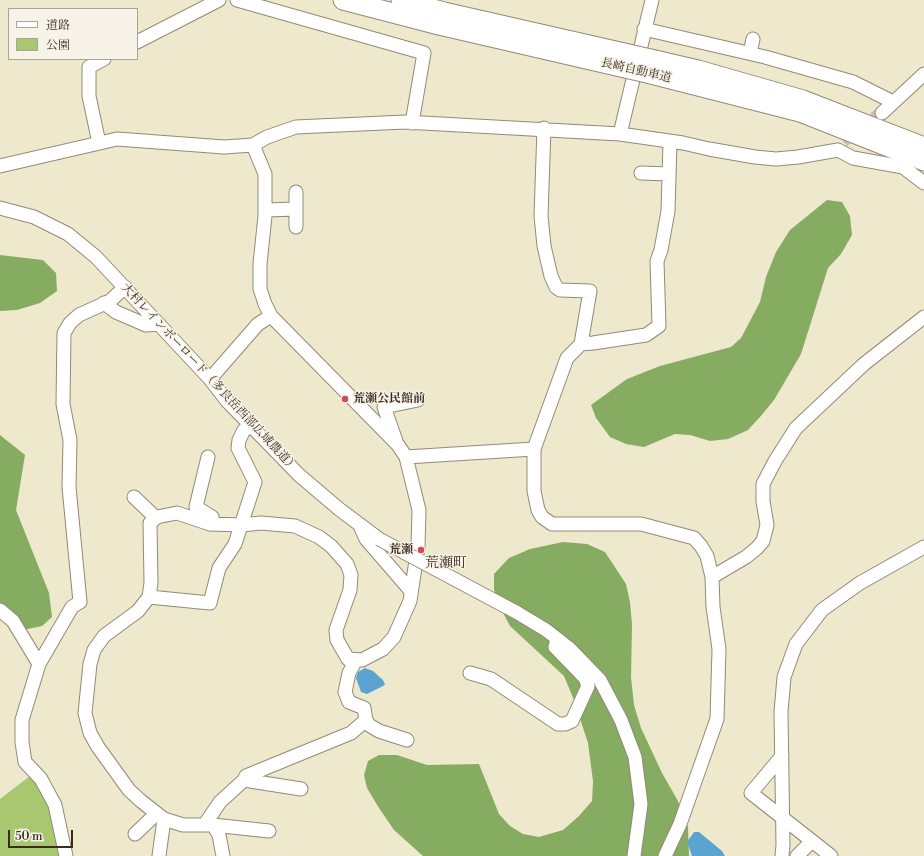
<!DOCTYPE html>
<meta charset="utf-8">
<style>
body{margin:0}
#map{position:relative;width:924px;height:856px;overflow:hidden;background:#eee8cd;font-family:"Libre Bodoni","Noto Serif JP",serif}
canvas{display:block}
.legend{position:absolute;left:8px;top:8px;width:130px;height:52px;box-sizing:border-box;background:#f7f3e8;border:1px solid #aca397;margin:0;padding:5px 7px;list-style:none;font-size:12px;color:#3b2a1e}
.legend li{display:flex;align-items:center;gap:8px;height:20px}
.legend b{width:20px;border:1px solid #aca397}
.scale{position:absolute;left:8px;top:830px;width:65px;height:18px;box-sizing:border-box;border:2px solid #3b2a1e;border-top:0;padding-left:5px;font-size:12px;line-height:14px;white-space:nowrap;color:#3b2a1e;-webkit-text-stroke:3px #f7f3e8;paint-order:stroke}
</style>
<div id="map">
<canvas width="924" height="856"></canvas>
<ul class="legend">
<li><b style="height:5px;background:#fff"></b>道路</li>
<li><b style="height:11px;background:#a8c870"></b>公園</li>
</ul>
<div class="scale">50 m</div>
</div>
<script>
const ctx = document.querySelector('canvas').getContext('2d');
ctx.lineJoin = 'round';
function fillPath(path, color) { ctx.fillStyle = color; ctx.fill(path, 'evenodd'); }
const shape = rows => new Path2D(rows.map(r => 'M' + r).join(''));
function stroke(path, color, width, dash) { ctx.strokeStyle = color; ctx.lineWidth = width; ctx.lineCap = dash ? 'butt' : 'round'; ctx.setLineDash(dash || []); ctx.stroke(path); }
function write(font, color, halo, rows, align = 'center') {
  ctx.font = font + ' "Libre Bodoni","Noto Serif JP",serif'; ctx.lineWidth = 3; ctx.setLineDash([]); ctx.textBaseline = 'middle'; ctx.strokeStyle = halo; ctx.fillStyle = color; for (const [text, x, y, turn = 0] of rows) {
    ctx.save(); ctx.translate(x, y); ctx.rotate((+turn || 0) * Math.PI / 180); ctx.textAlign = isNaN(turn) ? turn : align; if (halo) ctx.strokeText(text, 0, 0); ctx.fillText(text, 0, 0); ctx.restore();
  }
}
fillPath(shape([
 [30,776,42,786,52,806,62,856,0,856,0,799]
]), '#a8c870');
fillPath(shape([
 [827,200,842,202,850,216,852,235,841,254,828,268,801,354,774,400,760,417,748,430,728,439,710,441,690,435,675,434,644,447,626,444,610,437,596,418,591,405,627,379,660,366,731,347,741,338,760,302,766,277,776,252,790,230],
 [0,255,43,260,56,273,57,291,40,303,17,310,0,311],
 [0,435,25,455,16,510,49,593,52,617,42,626,18,631,0,619],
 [563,542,587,544,605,552,626,584,630,602,632,624,631,677,634,705,641,728,662,773,678,801,688,827,689,856,423,856,394,830,379,808,367,788,364,775,368,761,379,755,397,755,427,765,479,764,499,814,510,826,523,834,539,837,563,830,579,816,592,801,593,781,588,743,574,700,564,676,510,626,501,609,494,590,494,574,509,558,530,549]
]), '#86ac62');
fillPath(shape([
 [365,668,373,671,383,680,385,685,367,694,361,692,356,678,358,672],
 [694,832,699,832,722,851,725,856,692,856,687,842]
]), '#5ba4d2');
stroke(shape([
 [843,141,882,113]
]), '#cac2aa', 13, [13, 6]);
const minor = shape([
 [237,0,424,53,412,123],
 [644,29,765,57,853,82,893,102],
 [137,42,219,0],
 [750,53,753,39],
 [882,113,924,74],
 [544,128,541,216,544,246,551,276,556,287,560,290,590,291,581,344,567,358,534,449,534,491,538,510,542,517,552,524,641,524,694,538,701,546,707,556,712,577,713,607,719,649,717,719,680,824,665,856],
 [620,134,652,0],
 [99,143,89,96,89,67,104,59],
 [0,166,117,139,224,147,253,145,267,137,296,127,405,122,620,134,683,143,709,149,755,157,776,159,798,157,838,150,853,158,903,167,924,183],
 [641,173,669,174],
 [296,192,296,209],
 [0,208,34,217,68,234,96,257,210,379,227,401,299,475,339,509,379,539],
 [266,210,296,209,296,227],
 [104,303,116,312,146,325,159,324],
 [581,344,593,343,646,335,659,326,657,261,661,250,668,211,670,142],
 [210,379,258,324,271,316],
 [396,441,384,407,418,400],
 [208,457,196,507,212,517,210,524],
 [406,457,534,449],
 [134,497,156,518],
 [361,528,366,539,411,591],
 [712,577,746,557,757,548,763,541,767,525,763,501,763,484,775,461,796,428,864,364,924,317],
 [149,597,210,603,219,568,235,544,255,482,238,448,239,440,244,430,251,426],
 [0,610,13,621,39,664],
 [516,612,546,630,569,648,600,680,621,720,635,757,641,804,634,856],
 [470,673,491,679,558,724,565,724,572,721,588,686,585,678,555,647,557,639],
 [366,720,369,725,379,731,407,740],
 [782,756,751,793,812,841],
 [244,780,301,789],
 [205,824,220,802,244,780,246,776,351,733,366,720,364,708,349,702,345,692,349,673,356,660],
 [213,825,269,831],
 [135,834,156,814],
 [66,856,55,805,41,779,25,762,22,742,22,720,39,664,72,607,80,602,69,487,70,440,63,404,64,333,70,323,79,315,110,301,125,287],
 [159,856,164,819],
 [223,856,219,835,213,825,183,825,164,819,141,801,129,790,98,747,90,733,85,713,90,664,94,650,104,636,138,611,149,597,151,583,150,523,157,517,177,513,210,524,242,525,261,523,295,526,319,537,331,546,347,564,351,575,350,590,336,630,337,640,348,659,362,660,383,649,394,637,410,601,418,547,419,510,406,457,398,445,271,316,265,304,260,289,260,264,265,216,265,174,253,145],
 [782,856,783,845,781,712,784,677,796,644,822,610,860,583,924,547],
 [797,856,812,841,831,856]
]);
const highway = shape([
 [343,0,439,25],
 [401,0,444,12],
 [655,60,698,70,803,100,924,147],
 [651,74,800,112,924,161]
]);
stroke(minor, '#948976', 15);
stroke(highway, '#948976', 21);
stroke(minor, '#fff', 13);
stroke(highway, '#fff', 19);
const minorBridge = shape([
 [379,539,516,612]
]);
const highwayBridge = shape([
 [444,12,655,60],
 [439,25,651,74]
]);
stroke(minorBridge, '#948976', 15, []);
stroke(highwayBridge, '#948976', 21, []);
stroke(minorBridge, '#fff', 13);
stroke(highwayBridge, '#fff', 19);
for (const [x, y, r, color] of [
 [345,399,4,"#d1495b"],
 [421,550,4,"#d1495b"]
]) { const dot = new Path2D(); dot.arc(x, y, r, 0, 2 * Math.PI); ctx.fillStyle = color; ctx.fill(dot); stroke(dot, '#f7f3e8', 1.5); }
write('12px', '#3b2a1e', '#f7f3e8', [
 ["長崎自動車道",636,71,13],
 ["大村レインボーロード（多良岳西部広域農道）",209,378,47]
]);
write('bold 12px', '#3b2a1e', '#f7f3e8', [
 ["荒瀬公民館前",353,399],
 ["荒瀬",413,550,"right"]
], 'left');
write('14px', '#3b2a1e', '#f7f3e8', [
 ["荒瀬町",446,564]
]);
</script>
